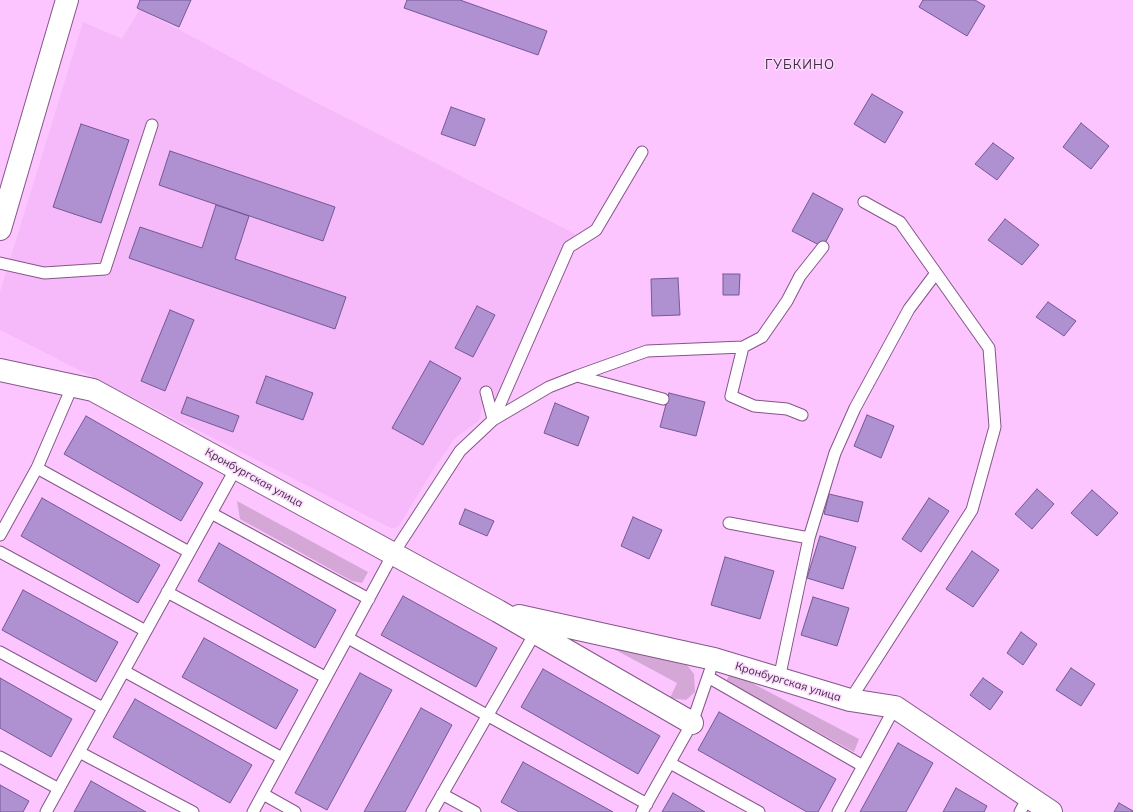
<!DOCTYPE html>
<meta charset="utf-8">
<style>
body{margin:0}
canvas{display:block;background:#fcc5ff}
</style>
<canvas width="1133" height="812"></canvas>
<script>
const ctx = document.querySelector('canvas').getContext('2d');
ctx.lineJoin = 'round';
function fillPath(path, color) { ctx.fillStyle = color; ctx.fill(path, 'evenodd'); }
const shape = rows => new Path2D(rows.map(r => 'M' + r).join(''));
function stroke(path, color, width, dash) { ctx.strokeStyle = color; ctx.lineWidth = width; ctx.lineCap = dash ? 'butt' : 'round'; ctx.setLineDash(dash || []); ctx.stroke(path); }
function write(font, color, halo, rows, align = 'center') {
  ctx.font = font + ' Mulish,sans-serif'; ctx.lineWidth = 3; ctx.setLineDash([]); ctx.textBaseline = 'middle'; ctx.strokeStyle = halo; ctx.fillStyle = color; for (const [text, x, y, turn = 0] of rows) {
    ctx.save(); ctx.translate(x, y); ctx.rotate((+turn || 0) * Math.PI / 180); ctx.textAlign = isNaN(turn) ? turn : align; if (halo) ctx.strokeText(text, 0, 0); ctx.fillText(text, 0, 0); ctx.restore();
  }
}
fillPath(shape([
 [140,9,313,101,575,234,498,405,486,392,479,421,455,438,431,473,398,527,391,528,0,330,0,292,83,22,122,39]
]), '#f6b9f9');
fillPath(shape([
 [237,501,368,572,362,583,352,581,240,519],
 [610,647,687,665,694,674,695,692,686,700,670,698,677,683],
 [730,674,748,681,859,739,854,752,726,681]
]), '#d4a7d6');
const building = shape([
 [140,0,191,0,179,27,137,8,140,0],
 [407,0,460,0,547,31,538,55,404,8,407,0],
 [923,0,975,0,985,6,967,36,919,7,923,0],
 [872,94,903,112,885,143,854,124,872,94],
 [451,107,485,119,475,146,441,134,451,107],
 [1081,123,1109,146,1091,169,1063,147,1081,123],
 [81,124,129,140,101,223,53,207,81,124],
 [993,143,1014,158,997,180,975,164,993,143],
 [170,151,335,207,323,241,159,185,170,151],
 [813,193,843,209,823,247,792,231,813,193],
 [216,205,249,216,235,259,346,297,335,329,129,258,140,227,202,248,216,205],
 [1005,219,1039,245,1022,265,988,240,1005,219],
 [723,274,740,274,739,295,723,295,723,274],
 [678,278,680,315,652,316,651,279,678,278],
 [1048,302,1076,321,1064,336,1036,317,1048,302],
 [477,306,495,315,473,357,455,348,477,306],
 [170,310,194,320,165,391,141,381,170,310],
 [430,361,461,378,423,445,392,428,430,361],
 [266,376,313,393,303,420,256,403,266,376],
 [669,393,705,402,696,436,660,427,669,393],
 [187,397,239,416,233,432,181,413,187,397],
 [555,403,589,417,578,446,544,433,555,403],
 [867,415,894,426,881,458,854,446,867,415],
 [86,416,203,483,181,521,64,454,86,416],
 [1037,489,1054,504,1032,529,1015,514,1037,489],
 [1092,490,1118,513,1097,536,1071,513,1092,490],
 [829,494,863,502,858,522,824,514,829,494],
 [42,498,160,565,138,603,21,536,42,498],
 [929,498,949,511,921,552,902,539,929,498],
 [465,509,494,521,487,536,459,524,465,509],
 [633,517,662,530,649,559,621,546,633,517],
 [820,536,856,547,843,589,807,578,820,536],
 [219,543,336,610,315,648,198,581,219,543],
 [972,551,999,570,973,607,946,589,972,551],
 [725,557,774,571,760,619,711,605,725,557],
 [23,590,118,642,96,682,2,630,23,590],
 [403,596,497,648,476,687,381,635,403,596],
 [813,597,849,608,837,646,801,635,813,597],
 [1021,632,1037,644,1023,665,1007,653,1021,632],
 [204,638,298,690,276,729,182,677,204,638],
 [1071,668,1095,684,1081,706,1056,690,1071,668],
 [543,669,660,736,638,774,521,707,543,669],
 [360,673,392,690,327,810,295,793,360,673],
 [0,678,72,719,51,757,0,728,0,678],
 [983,678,1003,692,990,710,970,695,983,678],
 [135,699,252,765,230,803,113,737,135,699],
 [421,708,452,725,405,812,364,812,421,708],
 [719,712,836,779,818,812,807,812,698,750,719,712],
 [898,743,933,763,906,812,860,812,898,743],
 [523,762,613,812,519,812,501,802,523,762],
 [91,781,146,812,74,812,91,781],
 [0,785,29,801,23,812,0,812,0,785],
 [956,788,987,806,984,812,943,812,956,788],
 [673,793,705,812,662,812,673,793],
 [1119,803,1133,811,1133,812,1114,812,1119,803]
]);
fillPath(building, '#af91d2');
stroke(building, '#755895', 1);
const service = shape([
 [0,263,44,273,105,269,152,125],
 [743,347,731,396,754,406,787,409,802,415],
 [577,376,663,399],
 [486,392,493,419],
 [493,420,569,247,596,230,642,152],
 [37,468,189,552],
 [211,513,369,599],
 [729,523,809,538],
 [0,535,37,468,72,387],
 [0,552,146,631],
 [167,592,325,677],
 [348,638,647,804],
 [0,652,103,708],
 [124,671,282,758],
 [708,677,863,766],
 [779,679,809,538,835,453,855,408,909,309,936,273],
 [850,700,972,510,995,427,989,348,900,222,864,202],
 [79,752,193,812],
 [0,757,59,789],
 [670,763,759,812],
 [263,794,295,812],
 [442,794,475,812],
 [46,812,236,468],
 [253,812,393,554,460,451,493,420,549,387,577,376,647,351,743,347,762,337,787,301,800,276,823,247],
 [432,812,535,633],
 [642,812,692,723,710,671],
 [838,812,895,707],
 [1020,812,1028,797]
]);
const minor = shape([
 [0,370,93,390,498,611,692,723],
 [519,616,714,659,850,700,895,707,1051,812]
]);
const tertiary = shape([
 [0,229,67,0]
]);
stroke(service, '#855588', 13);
stroke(minor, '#855588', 24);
stroke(tertiary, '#855588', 24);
stroke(service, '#fff', 11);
stroke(minor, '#fff', 22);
stroke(tertiary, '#fff', 22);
write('11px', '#432d44', '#fcdbfe', [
 ["Кронбургская улица",254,478,29],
 ["Кронбургская улица",788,682,17]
]);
ctx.letterSpacing = '1px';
write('13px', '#432d44', '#fcdbfe', [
 ["ГУБКИНО",800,65]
]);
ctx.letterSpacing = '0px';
</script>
